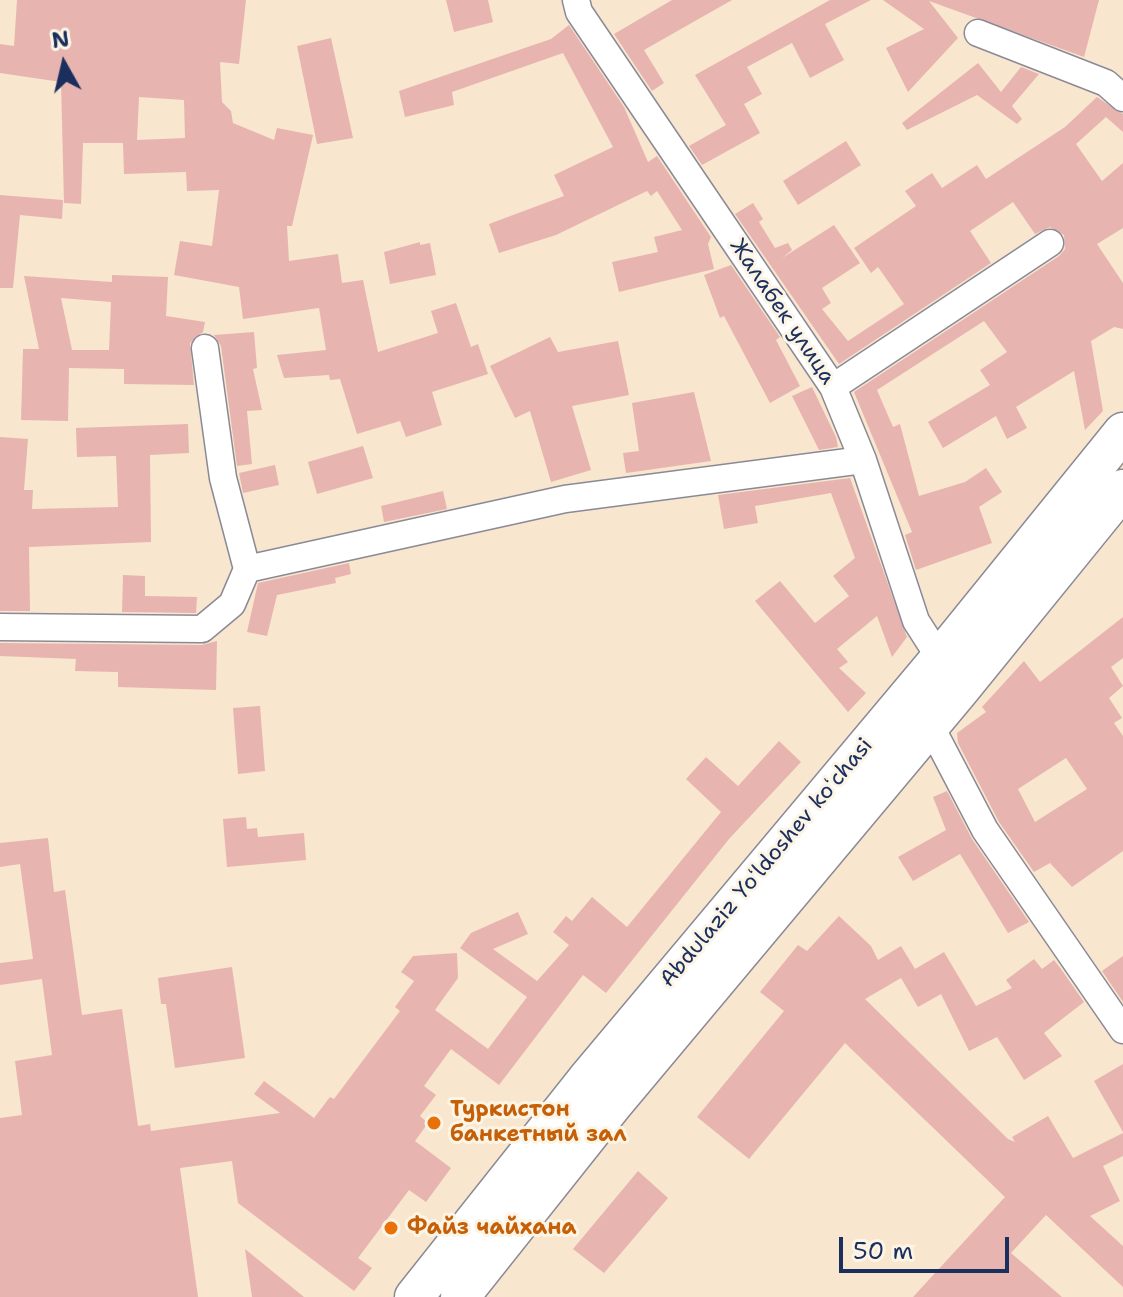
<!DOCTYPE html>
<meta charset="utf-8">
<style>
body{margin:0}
#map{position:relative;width:1123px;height:1297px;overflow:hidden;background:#f8e6cf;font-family:"Shantell Sans",sans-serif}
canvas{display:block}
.north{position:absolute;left:24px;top:24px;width:80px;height:80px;-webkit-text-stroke:6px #fcf5e5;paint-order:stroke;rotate:352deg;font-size:22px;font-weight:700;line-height:32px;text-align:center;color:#1b2f5e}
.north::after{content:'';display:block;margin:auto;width:28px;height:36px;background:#1b2f5e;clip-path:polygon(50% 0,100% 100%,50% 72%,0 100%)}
.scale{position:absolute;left:839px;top:1237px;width:170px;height:36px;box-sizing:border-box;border:4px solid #1b2f5e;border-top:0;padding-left:10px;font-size:24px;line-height:28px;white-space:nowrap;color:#1b2f5e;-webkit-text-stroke:6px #fcf5e5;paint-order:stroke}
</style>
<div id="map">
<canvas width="1123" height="1297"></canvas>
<div class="north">N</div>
<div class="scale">50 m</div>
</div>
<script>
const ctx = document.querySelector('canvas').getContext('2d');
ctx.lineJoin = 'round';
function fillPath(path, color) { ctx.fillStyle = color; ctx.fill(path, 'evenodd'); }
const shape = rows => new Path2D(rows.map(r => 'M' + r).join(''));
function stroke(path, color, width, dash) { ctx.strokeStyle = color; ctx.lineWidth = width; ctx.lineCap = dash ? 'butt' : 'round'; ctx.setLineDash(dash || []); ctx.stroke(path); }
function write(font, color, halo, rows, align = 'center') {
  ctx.font = font + ' "Shantell Sans",sans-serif'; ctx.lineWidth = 6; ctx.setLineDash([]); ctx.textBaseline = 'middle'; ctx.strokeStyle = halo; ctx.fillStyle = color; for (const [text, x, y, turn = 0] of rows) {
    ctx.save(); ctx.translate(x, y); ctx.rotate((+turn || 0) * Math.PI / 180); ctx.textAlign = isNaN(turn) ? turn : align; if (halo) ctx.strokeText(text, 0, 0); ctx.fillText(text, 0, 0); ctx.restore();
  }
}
fillPath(shape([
 [17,0,246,0,239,64,220,62,222,102,231,111,233,123,274,140,277,128,313,135,292,226,287,226,289,261,338,254,342,283,363,280,378,352,438,333,431,311,456,303,471,347,478,344,488,374,432,392,442,425,406,437,400,421,357,434,340,379,330,380,329,375,284,378,277,355,326,350,319,308,243,319,239,287,174,275,180,241,212,246,219,190,187,191,186,172,124,174,123,143,83,143,81,204,64,203,61,82,0,73,0,44,14,46],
 [139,97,184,100,185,138,137,140],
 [446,0,488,0,493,22,454,32],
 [672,0,732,0,644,50,664,83,652,91,614,34],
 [830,0,871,0,825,24,844,60,810,78,792,43,747,67,762,94,744,104,760,133,702,165,689,146,726,125,695,75],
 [883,0,1099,0,1084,57,929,1,958,38,908,92,886,48,924,29],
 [569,25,624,107,648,162,657,156,711,237,708,244,714,269,619,292,612,262,658,252,654,237,682,230,657,191,651,196,647,191,556,235,499,253,489,224,564,196,554,175,613,147,563,53,452,92,454,105,405,117,399,91,551,39],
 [331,38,353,138,317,144,297,46],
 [978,63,1001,92,1021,67,1039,74,1012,106,1022,119,1017,124,977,95,907,130,902,123],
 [1097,97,1123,114,1123,132,1106,117,1076,144,1102,181,1123,163,1123,228,1097,244,1123,283,1123,329,1114,327,1091,341,1103,411,1085,430,1074,371,1016,407,1027,428,1007,439,996,416,943,448,928,422,990,385,980,370,1007,352,984,321,877,390,893,427,900,424,919,496,965,482,986,468,1002,492,979,507,992,543,916,570,905,535,912,532,854,392,1059,256,1065,249,1064,235,1050,227,1035,234,1013,202,970,231,991,263,839,364,735,214,753,203,763,219,759,222,775,248,788,243,792,250,782,258,834,225,860,263,822,288,831,303,822,309,848,341,904,304,878,267,871,273,854,248,916,206,905,191,932,173,942,188,977,165,986,179,1065,127],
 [846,141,861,165,798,205,783,181],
 [0,195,63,200,62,219,20,215,13,288,0,288],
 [420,242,420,245,430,243,436,275,390,284,384,252],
 [731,265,780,337,776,340,800,386,770,403,724,316,720,318,704,275],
 [112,275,168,277,166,316,205,322,203,332,190,343,194,385,124,384,124,369,69,368,68,421,21,420,23,349,39,349,24,276,112,282],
 [61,298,111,302,109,350,72,350],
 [254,332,257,368,253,369,262,410,247,411,252,464,237,466,221,346,214,335],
 [550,337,558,352,618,341,629,395,572,406,591,470,551,482,530,411,515,418,490,366],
 [812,387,836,437,838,447,819,450,792,396],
 [694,392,711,461,626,473,623,453,639,451,632,403],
 [188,424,189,453,150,455,151,542,29,547,30,611,0,611,0,437,28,439,24,490,33,490,32,509,118,507,116,456,77,457,76,428],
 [363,446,373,478,317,494,308,462],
 [275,465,279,485,243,493,239,473],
 [850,478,907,637,892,657,877,616,837,649,848,662,839,668,866,693,848,712,755,601,780,581,815,623,849,596,833,576,855,558,831,493,755,506,758,523,724,529,718,495],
 [443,491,447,509,384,522,381,506],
 [349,563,351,574,335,578,336,583,277,595,267,636,247,632,258,583],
 [123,575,145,576,145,596,197,597,196,613,122,612],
 [1123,617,1123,658,1111,667,1123,686,1109,698,1122,718,1114,723,1123,736,1123,851,1072,887,1050,863,1034,872,999,822,958,743,957,733,986,712,982,707,1024,661,1040,682],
 [1066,758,1087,789,1035,822,1018,789],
 [217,641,216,690,118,687,118,672,75,671,76,659,0,656,0,643,202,645],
 [260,706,265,771,238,774,233,708],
 [779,741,801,762,729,839,606,993,583,975,499,1085,451,1049,424,1086,436,1095,420,1116,428,1123,415,1141,451,1168,426,1202,409,1190,358,1258,372,1268,354,1291,238,1203,232,1161,180,1168,198,1297,0,1297,0,1118,22,1115,15,1061,52,1055,42,979,0,985,0,963,33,959,20,864,0,867,0,843,48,838,54,892,65,890,82,1015,122,1009,138,1126,150,1124,151,1131,280,1113,254,1094,264,1081,314,1118,330,1097,334,1099,400,1011,395,1007,414,981,401,972,413,956,457,953,458,978,435,1010,488,1049,527,997,460,948,471,933,518,912,528,934,493,949,537,981,569,945,553,932,566,916,572,921,592,897,627,927,721,812,686,779,706,757,738,786],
 [947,791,972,839,1029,922,1008,933,960,854,913,881,898,857,946,830,933,797],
 [246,817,247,829,257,828,258,837,304,833,306,860,227,867,223,819],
 [839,916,871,946,878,960,901,946,915,969,944,952,976,1006,1012,988,1006,980,1034,959,1042,969,1054,960,1061,969,1084,1002,1044,1033,1062,1056,1024,1080,997,1037,969,1051,941,994,918,1007,901,978,865,999,1008,1139,1015,1142,1012,1137,1048,1116,1073,1158,1123,1133,1123,1156,1103,1166,1120,1201,1090,1216,1123,1246,1123,1287,1046,1215,1011,1253,1062,1297,913,1297,1005,1197,845,1043,749,1159,697,1117,784,1011,760,992,798,945,807,951],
 [1123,956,1123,1002,1102,971],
 [232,967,245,1058,175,1068,166,1004,161,1004,158,978],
 [1123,1064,1123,1132,1094,1081],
 [638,1171,668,1198,604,1273,573,1249],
 [245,1249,304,1297,252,1297]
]), '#e8b4b0');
const street = shape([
 [576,0,579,12,833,387,863,460,916,621,948,671],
 [978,33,1106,83,1123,98],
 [205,348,223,478,247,569],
 [833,387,1050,243],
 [0,627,202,629,232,604,247,569,565,499,863,460],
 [919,715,929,723,985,830,1123,1030]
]);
const secondary = shape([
 [414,1297,587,1079,940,658,1123,432],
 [460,1297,615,1102,959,691,1123,489]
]);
stroke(street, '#8a8a96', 29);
stroke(secondary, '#8a8a96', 41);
stroke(street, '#fff', 26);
stroke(secondary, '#fff', 38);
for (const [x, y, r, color] of [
 [434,1123,8,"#e8710a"],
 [391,1228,8,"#e8710a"]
]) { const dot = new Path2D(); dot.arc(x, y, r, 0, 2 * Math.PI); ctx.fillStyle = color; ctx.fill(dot); stroke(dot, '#fcf5e5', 3); }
write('22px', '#1b2f5e', '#fcf5e5', [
 ["Жалабек улица",782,312,56],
 ["Abdulaziz Yoʻldoshev koʻchasi",767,863,-50]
]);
write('bold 22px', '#c56008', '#fcf5e5', [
 ["Туркистон",450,1110],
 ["банкетный зал",450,1135],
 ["Файз чайхана",407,1228]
], 'left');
</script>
